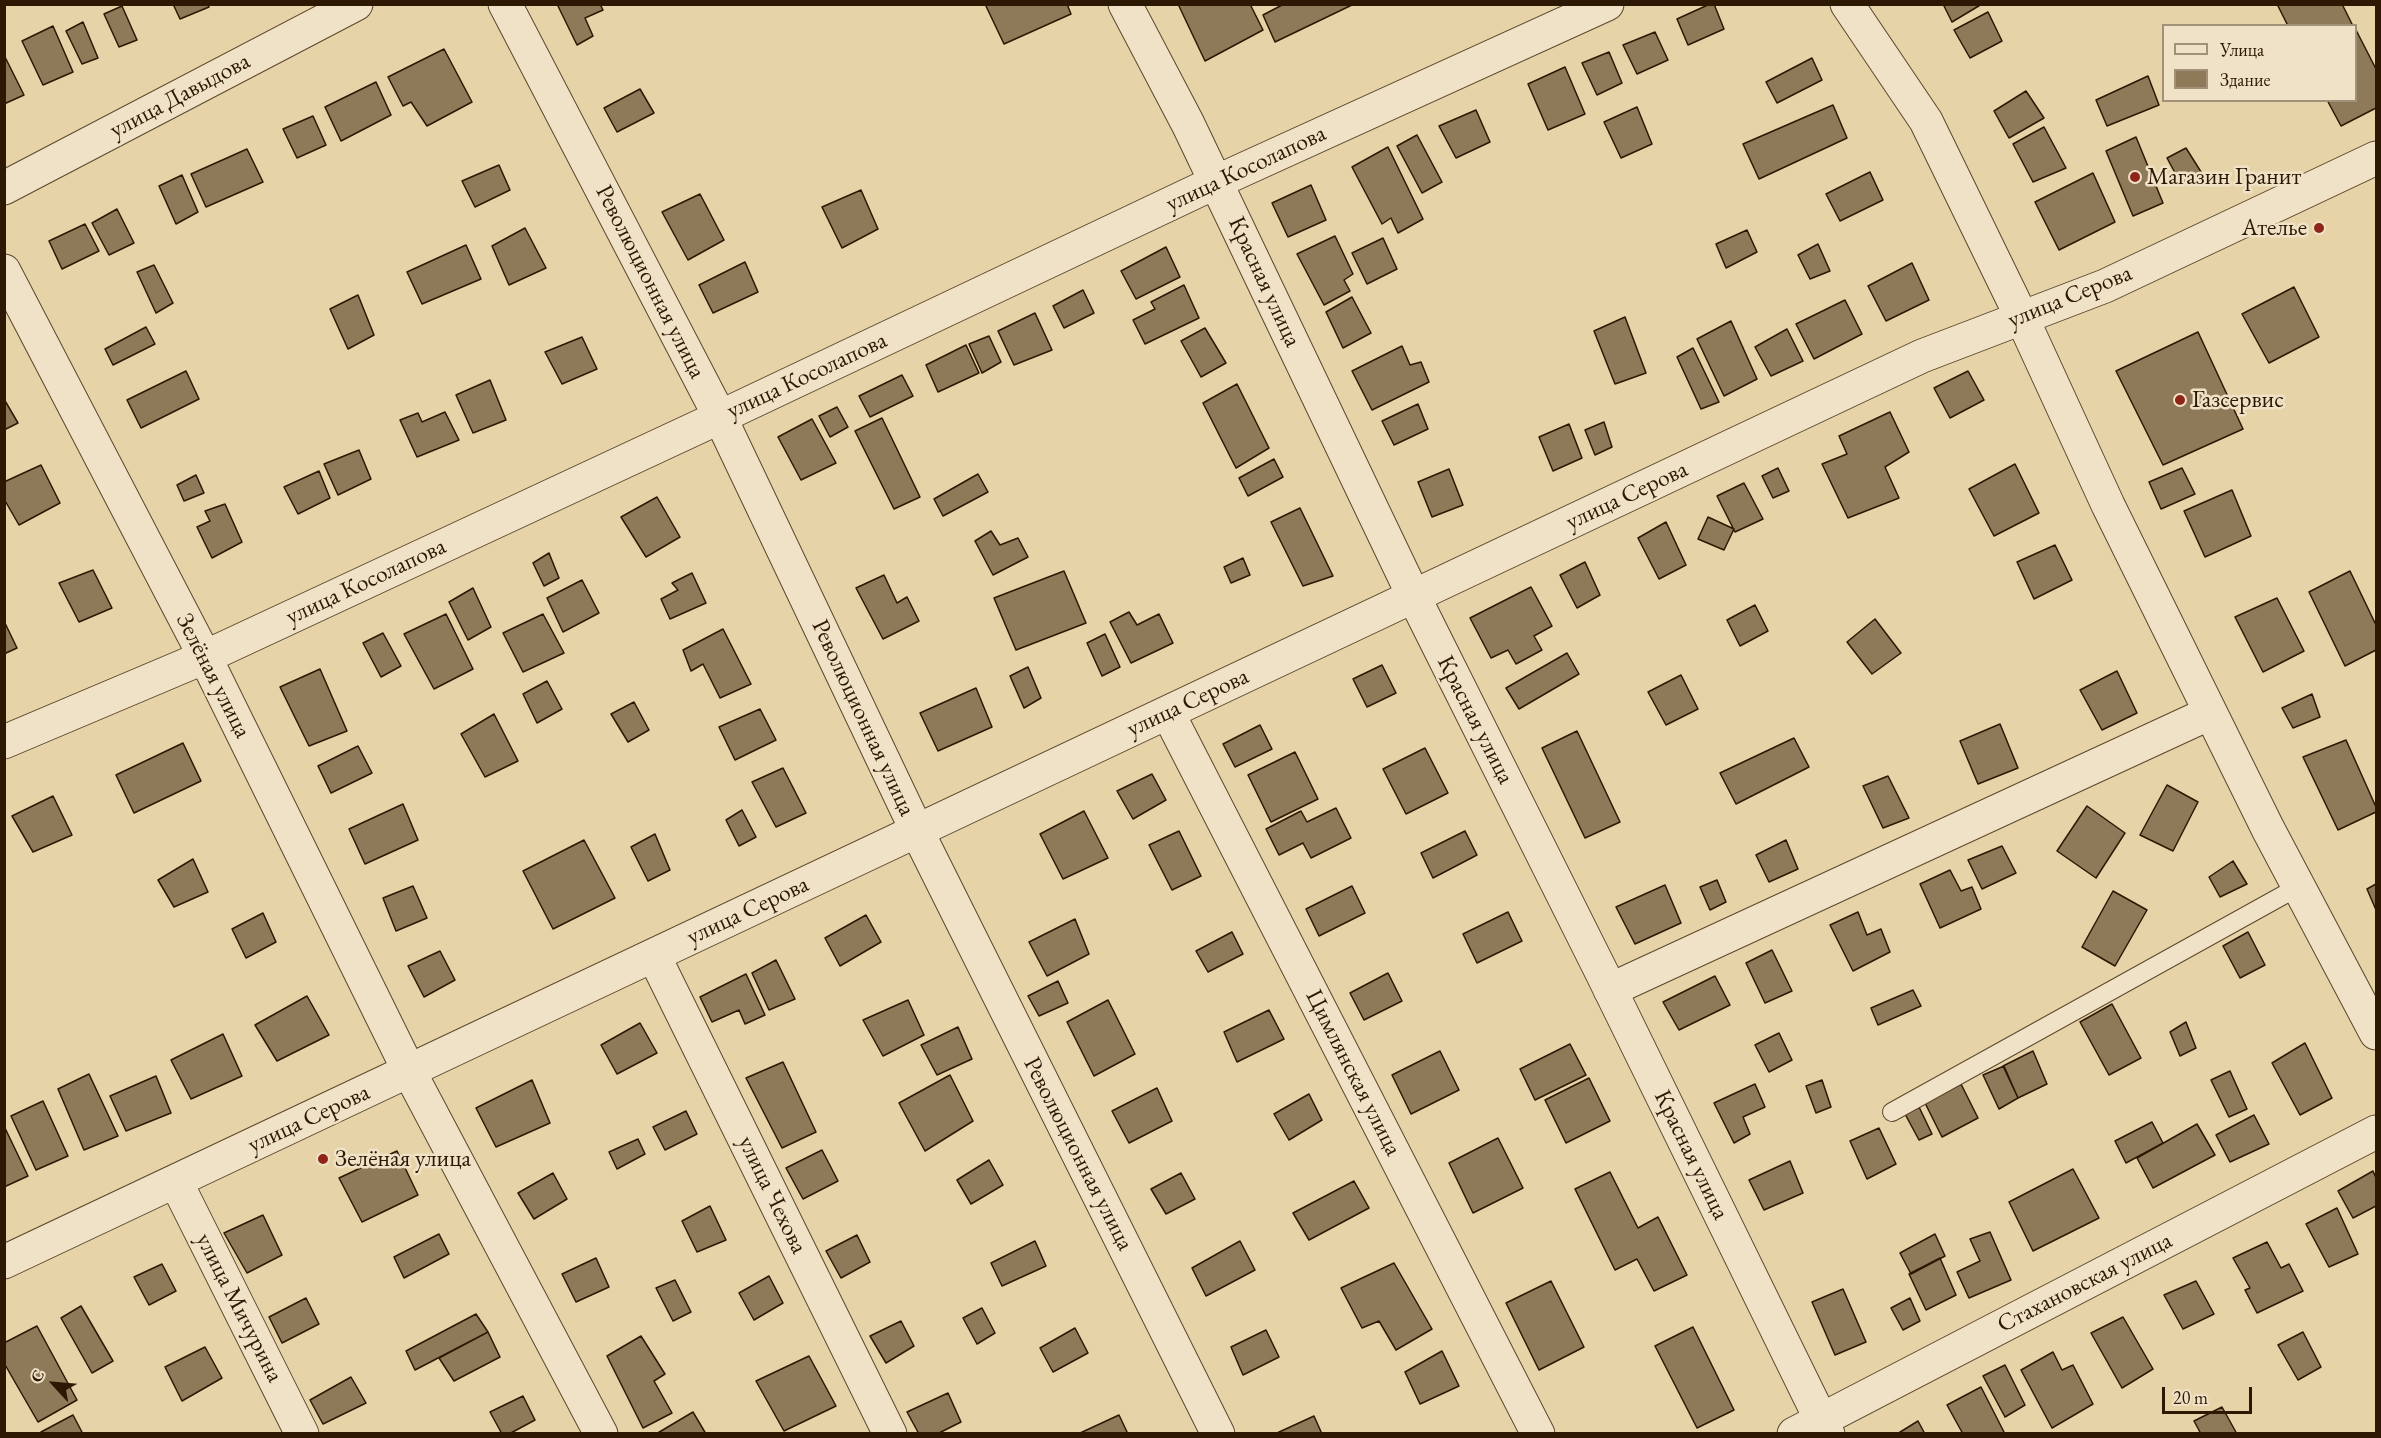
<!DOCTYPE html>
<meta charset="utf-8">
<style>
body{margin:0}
#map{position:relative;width:2381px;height:1438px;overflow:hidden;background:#e7d3a8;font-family:"EB Garamond",serif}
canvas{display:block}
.frame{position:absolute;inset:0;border:6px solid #2d1803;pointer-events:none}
.legend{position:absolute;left:2162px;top:24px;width:195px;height:78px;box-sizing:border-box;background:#efe2c6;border:2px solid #a19178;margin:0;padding:8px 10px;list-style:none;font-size:18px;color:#2d1803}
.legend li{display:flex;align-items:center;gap:12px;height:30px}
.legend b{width:30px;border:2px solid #a19178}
.north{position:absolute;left:24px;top:1354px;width:60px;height:60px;-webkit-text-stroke:4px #efe2c6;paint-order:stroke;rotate:296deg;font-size:16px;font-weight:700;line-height:24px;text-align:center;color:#2d1803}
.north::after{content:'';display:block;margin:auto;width:21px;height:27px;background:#2d1803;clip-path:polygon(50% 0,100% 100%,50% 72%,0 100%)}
.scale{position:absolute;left:2162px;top:1387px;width:90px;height:27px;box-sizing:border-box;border:3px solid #2d1803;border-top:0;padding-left:8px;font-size:18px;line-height:21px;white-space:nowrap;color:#2d1803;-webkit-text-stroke:4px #efe2c6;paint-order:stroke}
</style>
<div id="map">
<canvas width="2381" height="1438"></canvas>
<div class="frame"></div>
<ul class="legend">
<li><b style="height:8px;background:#efe2c6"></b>Улица</li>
<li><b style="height:16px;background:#8e7959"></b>Здание</li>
</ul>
<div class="north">С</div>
<div class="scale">20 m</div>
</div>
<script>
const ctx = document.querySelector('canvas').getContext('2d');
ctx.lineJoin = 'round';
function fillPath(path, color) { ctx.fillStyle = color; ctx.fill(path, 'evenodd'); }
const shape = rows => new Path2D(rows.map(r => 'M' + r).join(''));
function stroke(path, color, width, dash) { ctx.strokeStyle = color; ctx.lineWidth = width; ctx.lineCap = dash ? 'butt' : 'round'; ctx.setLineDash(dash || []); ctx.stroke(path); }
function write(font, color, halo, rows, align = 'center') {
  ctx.font = font + ' "EB Garamond",serif'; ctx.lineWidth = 5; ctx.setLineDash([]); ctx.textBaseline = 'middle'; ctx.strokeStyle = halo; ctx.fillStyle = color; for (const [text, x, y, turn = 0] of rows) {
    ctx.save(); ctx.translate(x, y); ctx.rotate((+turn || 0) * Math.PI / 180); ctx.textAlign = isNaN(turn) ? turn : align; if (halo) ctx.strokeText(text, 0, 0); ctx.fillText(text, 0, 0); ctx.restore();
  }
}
const building = shape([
 [173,4,208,4,209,7,180,19,173,4],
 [557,4,600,4,603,10,585,18,593,36,577,45,557,4],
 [985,4,1067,4,1071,14,1004,44,985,4],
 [1178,4,1250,4,1263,30,1205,61,1178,4],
 [1284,4,1354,4,1275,42,1263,15,1284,4],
 [1710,4,1714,4,1724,29,1688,45,1677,19,1710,4],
 [1943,4,1982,4,1952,22,1943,4],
 [2277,4,2342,4,2353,26,2288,26,2277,4],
 [122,6,137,40,119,47,104,14,122,6],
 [1988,12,2002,41,1970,58,1954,30,1988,12],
 [83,22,98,58,82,64,66,31,83,22],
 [53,26,73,72,43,85,22,41,53,26],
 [2356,30,2376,69,2376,108,2341,126,2327,100,2356,100,2356,30],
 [1655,32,1668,60,1637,74,1623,45,1655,32],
 [444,49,472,102,427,126,411,102,403,106,388,77,444,49],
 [1609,52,1622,83,1597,95,1582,63,1609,52],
 [4,55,24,95,4,104,4,55],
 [1812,58,1822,80,1777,103,1766,82,1812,58],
 [1565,67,1585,114,1548,130,1528,84,1565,67],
 [2148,76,2159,105,2107,126,2096,100,2148,76],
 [376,82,391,115,341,141,325,107,376,82],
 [640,89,654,113,617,132,604,108,640,89],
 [2026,91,2044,118,2009,138,1994,111,2026,91],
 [1833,105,1847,138,1759,179,1743,144,1833,105],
 [1637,107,1652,144,1621,158,1604,122,1637,107],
 [1476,110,1490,142,1456,158,1439,126,1476,110],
 [313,116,326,145,297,158,283,129,313,116],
 [2044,127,2066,168,2033,182,2013,144,2044,127],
 [1417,135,1442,182,1422,193,1397,146,1417,135],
 [2136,137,2163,203,2133,216,2106,151,2136,137],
 [1388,147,1423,219,1398,233,1391,218,1382,224,1352,167,1388,147],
 [2186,148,2203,175,2181,184,2167,158,2186,148],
 [247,149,263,182,206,207,191,174,247,149],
 [499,165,510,190,475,207,462,181,499,165],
 [1870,172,1883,200,1840,221,1826,194,1870,172],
 [2093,173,2115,222,2059,250,2035,202,2093,173],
 [182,175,198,212,176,224,159,186,182,175],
 [1311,185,1326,220,1288,237,1272,203,1311,185],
 [861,190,878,229,842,248,822,207,861,190],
 [700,194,724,240,688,260,662,212,700,194],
 [117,209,134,243,109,255,92,223,117,209],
 [85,224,99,251,62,269,49,241,85,224],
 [525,228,546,268,509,285,492,246,525,228],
 [1747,230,1757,252,1726,268,1716,244,1747,230],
 [1335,236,1353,274,1344,280,1350,291,1324,305,1297,254,1335,236],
 [1383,238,1397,269,1367,284,1352,253,1383,238],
 [1818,244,1830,271,1810,279,1798,255,1818,244],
 [466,245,481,279,422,304,407,272,466,245],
 [1166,247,1180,277,1136,299,1121,271,1166,247],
 [745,262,758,292,713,313,699,285,745,262],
 [1912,263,1929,300,1886,321,1868,286,1912,263],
 [154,265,173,303,156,313,137,272,154,265],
 [1184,285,1199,318,1145,344,1133,320,1155,309,1151,302,1184,285],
 [2294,287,2319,337,2269,363,2242,314,2294,287],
 [1083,290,1094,313,1064,328,1053,306,1083,290],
 [358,295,374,335,348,349,330,309,358,295],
 [1352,297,1371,333,1343,348,1326,312,1352,297],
 [1845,300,1862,334,1814,359,1796,324,1845,300],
 [1035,313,1052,350,1014,365,998,331,1035,313],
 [1625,317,1646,373,1615,384,1594,331,1625,317],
 [1731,321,1757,379,1724,396,1697,339,1731,321],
 [146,327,155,344,113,365,105,349,146,327],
 [1205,328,1226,363,1201,377,1181,341,1205,328],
 [1787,329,1803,361,1771,376,1755,347,1787,329],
 [2198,332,2243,429,2163,465,2116,371,2198,332],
 [989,336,1001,362,982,373,969,344,989,336],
 [582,337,597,369,562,384,545,352,582,337],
 [966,345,979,373,938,392,926,365,966,345],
 [1402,346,1410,365,1421,362,1429,382,1372,410,1352,371,1402,346],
 [1693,348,1719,402,1701,409,1677,357,1693,348],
 [186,371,199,399,141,428,127,400,186,371],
 [1968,371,1984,400,1950,418,1934,388,1968,371],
 [902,375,913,396,870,417,859,396,902,375],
 [490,380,506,420,473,433,456,395,490,380],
 [1237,384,1269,448,1236,468,1203,403,1237,384],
 [4,399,18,423,4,430,4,399],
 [1418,404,1428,429,1394,445,1382,421,1418,404],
 [837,407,848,427,830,437,819,416,837,407],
 [445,412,459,440,417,457,400,420,418,413,422,422,445,412],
 [1890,412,1909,452,1885,467,1899,498,1848,518,1822,464,1847,454,1839,436,1890,412],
 [882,418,920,497,894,509,855,431,882,418],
 [812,419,836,463,801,480,778,437,812,419],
 [1604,422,1612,447,1595,455,1585,430,1604,422],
 [1569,424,1582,458,1553,471,1539,437,1569,424],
 [359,450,371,479,338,495,324,464,359,450],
 [1274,459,1283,477,1248,496,1239,478,1274,459],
 [2015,464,2039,513,1994,536,1969,489,2015,464],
 [41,465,60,503,19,525,4,499,4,482,41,465],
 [1778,468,1789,491,1773,498,1762,476,1778,468],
 [2182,468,2195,494,2161,509,2149,482,2182,468],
 [1449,469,1463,505,1432,517,1418,482,1449,469],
 [319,471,330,498,298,514,284,487,319,471],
 [978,474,988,492,943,516,934,499,978,474],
 [196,475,204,493,184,501,177,485,196,475],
 [1744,483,1763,519,1735,532,1717,496,1744,483],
 [2232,490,2251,536,2205,557,2184,511,2232,490],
 [657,497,680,537,646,557,621,517,657,497],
 [225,504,242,542,212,558,197,527,210,521,205,511,225,504],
 [1300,508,1333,576,1303,586,1271,522,1300,508],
 [1708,517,1734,529,1724,550,1698,539,1708,517],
 [1666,522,1686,565,1659,579,1638,538,1666,522],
 [991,531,1000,545,1018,538,1028,557,993,575,975,541,991,531],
 [2055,545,2072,580,2034,599,2017,562,2055,545],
 [549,553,559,578,544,586,533,563,549,553],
 [1243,558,1250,575,1231,583,1224,567,1243,558],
 [1585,562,1600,595,1577,608,1560,575,1585,562],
 [93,570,112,608,79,622,59,583,93,570],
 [1064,571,1086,623,1016,650,994,598,1064,571],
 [2350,571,2376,625,2376,650,2345,666,2309,592,2350,571],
 [692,573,706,603,670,619,661,599,678,590,672,583,692,573],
 [884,575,897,603,907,597,919,621,883,639,856,588,884,575],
 [582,580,599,613,563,632,547,598,582,580],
 [1531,587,1552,626,1534,636,1542,650,1516,664,1508,650,1491,658,1470,618,1531,587],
 [473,588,491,627,468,640,449,602,473,588],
 [2277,598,2304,651,2263,672,2235,617,2277,598],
 [1755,605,1768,631,1740,646,1727,620,1755,605],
 [1129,612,1137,625,1159,614,1173,643,1131,663,1110,622,1129,612],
 [446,614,473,669,434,689,404,634,446,614],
 [543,614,564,653,523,672,503,633,543,614],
 [1875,619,1901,653,1872,674,1847,642,1875,619],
 [4,621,17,648,4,654,4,621],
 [723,629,751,684,720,698,703,664,691,671,683,650,723,629],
 [383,633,401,666,381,677,363,643,383,633],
 [1105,634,1120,667,1102,676,1087,643,1105,634],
 [1567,653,1579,674,1519,709,1506,688,1567,653],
 [1382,665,1396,693,1367,707,1353,679,1382,665],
 [1028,667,1041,698,1024,708,1010,676,1028,667],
 [320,669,347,731,309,746,280,687,320,669],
 [2117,671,2137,713,2102,730,2080,690,2117,671],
 [1681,675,1698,709,1666,725,1648,692,1681,675],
 [547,681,562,709,537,723,523,694,547,681],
 [976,688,992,727,938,751,920,713,976,688],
 [2312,694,2320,717,2293,728,2282,708,2312,694],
 [634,702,649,730,628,742,611,714,634,702],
 [760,709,776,740,735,760,719,727,760,709],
 [494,714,518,761,485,777,461,734,494,714],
 [2000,724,2018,768,1978,784,1960,741,2000,724],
 [1260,725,1272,749,1235,767,1223,744,1260,725],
 [1577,731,1620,822,1585,838,1542,748,1577,731],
 [1794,738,1809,767,1736,804,1720,773,1794,738],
 [2346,740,2376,807,2376,812,2338,830,2303,757,2346,740],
 [183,743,201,781,134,813,116,775,183,743],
 [358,746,372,773,331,793,318,766,358,746],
 [1425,748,1448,793,1406,814,1383,769,1425,748],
 [1295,752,1318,799,1271,822,1248,775,1295,752],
 [783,768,806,813,776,827,752,782,783,768],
 [1152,774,1166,800,1133,819,1117,791,1152,774],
 [1888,776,1909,818,1883,828,1863,786,1888,776],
 [2167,785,2198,802,2173,851,2140,835,2167,785],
 [53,796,72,835,33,852,12,816,53,796],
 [403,804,418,840,365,864,349,829,403,804],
 [2087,806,2125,833,2096,878,2057,851,2087,806],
 [1336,808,1351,838,1311,858,1303,843,1279,855,1266,829,1301,811,1307,822,1336,808],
 [742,810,756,837,739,846,726,820,742,810],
 [1084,811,1108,858,1063,879,1040,834,1084,811],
 [1179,831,1201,876,1172,890,1149,845,1179,831],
 [1465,831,1477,855,1433,878,1421,853,1465,831],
 [655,834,670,870,648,881,631,847,655,834],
 [584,840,615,898,553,929,523,871,584,840],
 [1786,840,1798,869,1769,882,1756,855,1786,840],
 [2002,846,2016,873,1982,889,1968,860,2002,846],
 [193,859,208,892,174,907,158,880,193,859],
 [2233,861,2247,884,2220,897,2209,877,2233,861],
 [1950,870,1961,891,1972,887,1981,909,1940,928,1920,884,1950,870],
 [1717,880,1726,902,1710,910,1700,887,1717,880],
 [2376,884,2376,910,2367,889,2376,884],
 [1665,885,1681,923,1635,944,1616,907,1665,885],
 [413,886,427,918,396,931,383,898,413,886],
 [1352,886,1365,913,1319,936,1306,909,1352,886],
 [2113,891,2147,910,2115,966,2082,947,2113,891],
 [1508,912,1522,941,1477,963,1463,934,1508,912],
 [1858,912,1867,935,1881,929,1890,952,1853,971,1830,925,1858,912],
 [263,913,276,942,246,958,232,929,263,913],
 [866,915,881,942,840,966,825,938,866,915],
 [1075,919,1089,954,1047,976,1029,942,1075,919],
 [1232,932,1243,954,1208,972,1196,951,1232,932],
 [2248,932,2265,965,2240,978,2223,946,2248,932],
 [1772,950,1792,991,1765,1003,1746,963,1772,950],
 [440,951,455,980,424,997,408,966,440,951],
 [776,960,795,999,769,1010,752,973,776,960],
 [1388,973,1402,1001,1364,1020,1350,993,1388,973],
 [746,974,765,1015,745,1024,739,1010,712,1022,700,997,746,974],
 [1715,976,1730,1005,1679,1030,1663,1002,1715,976],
 [1058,981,1068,1003,1039,1016,1028,996,1058,981],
 [1913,990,1921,1006,1878,1025,1871,1008,1913,990],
 [307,996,329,1035,277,1061,255,1025,307,996],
 [908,1000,924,1035,883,1056,863,1020,908,1000],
 [1108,1000,1135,1054,1094,1076,1067,1022,1108,1000],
 [2112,1004,2141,1058,2109,1075,2080,1022,2112,1004],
 [1269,1010,1284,1039,1237,1062,1224,1032,1269,1010],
 [2186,1022,2196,1048,2180,1056,2170,1032,2186,1022],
 [640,1023,657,1053,617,1074,601,1045,640,1023],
 [958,1027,972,1059,937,1075,921,1045,958,1027],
 [1779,1033,1792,1060,1769,1072,1755,1045,1779,1033],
 [223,1034,242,1076,191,1099,171,1060,223,1034],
 [2305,1043,2332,1098,2300,1115,2272,1063,2305,1043],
 [1570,1044,1586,1075,1535,1100,1520,1069,1570,1044],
 [1440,1051,1459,1090,1411,1114,1392,1075,1440,1051],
 [2033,1051,2047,1084,2018,1098,2003,1066,2033,1051],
 [783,1062,816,1132,782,1148,746,1078,783,1062],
 [2004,1066,2018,1098,1999,1109,1983,1075,2004,1066],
 [2230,1071,2247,1109,2229,1117,2211,1080,2230,1071],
 [89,1074,118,1136,84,1150,58,1089,89,1074],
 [950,1075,973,1121,925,1151,899,1103,950,1075],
 [156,1076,171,1113,126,1131,110,1096,156,1076],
 [1589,1078,1610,1121,1566,1143,1545,1100,1589,1078],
 [532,1080,550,1123,496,1147,476,1108,532,1080],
 [1822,1080,1831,1107,1816,1113,1806,1086,1822,1080],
 [1755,1084,1765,1107,1743,1117,1750,1134,1734,1143,1714,1103,1755,1084],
 [1961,1084,1978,1118,1942,1137,1925,1103,1961,1084],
 [1157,1088,1172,1121,1129,1143,1112,1111,1157,1088],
 [1309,1094,1322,1120,1289,1140,1274,1114,1309,1094],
 [43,1101,68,1156,36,1170,11,1116,43,1101],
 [1919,1107,1932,1134,1919,1140,1905,1114,1919,1107],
 [686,1111,697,1134,665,1150,653,1127,686,1111],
 [2254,1115,2269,1144,2230,1162,2216,1135,2254,1115],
 [2152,1122,2163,1143,2126,1163,2115,1141,2152,1122],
 [2197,1124,2215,1155,2153,1188,2137,1158,2197,1124],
 [4,1126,28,1176,4,1187,4,1126],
 [1879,1128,1896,1164,1867,1179,1850,1141,1879,1128],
 [1498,1138,1523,1188,1473,1213,1449,1163,1498,1138],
 [638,1139,645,1154,617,1169,609,1152,638,1139],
 [822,1150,838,1181,803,1199,786,1168,822,1150],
 [397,1151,418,1195,362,1222,339,1178,397,1151],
 [989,1160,1003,1185,971,1204,957,1180,989,1160],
 [1790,1161,1803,1193,1764,1210,1749,1180,1790,1161],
 [2073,1169,2099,1218,2033,1251,2009,1202,2073,1169],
 [2373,1171,2376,1178,2376,1206,2353,1218,2338,1191,2373,1171],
 [1610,1172,1638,1228,1658,1217,1687,1275,1654,1291,1637,1259,1615,1270,1575,1189,1610,1172],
 [553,1173,567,1199,534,1219,518,1193,553,1173],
 [1181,1173,1195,1199,1166,1214,1151,1189,1181,1173],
 [1354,1181,1369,1208,1309,1240,1293,1213,1354,1181],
 [710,1206,726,1240,697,1252,682,1221,710,1206],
 [2337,1208,2358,1254,2329,1267,2306,1224,2337,1208],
 [263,1215,282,1255,247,1273,224,1233,263,1215],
 [1990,1232,2011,1280,1969,1298,1957,1272,1980,1261,1970,1239,1990,1232],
 [439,1234,449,1254,404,1278,394,1257,439,1234],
 [1935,1234,1945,1256,1911,1274,1900,1253,1935,1234],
 [857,1235,870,1262,841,1278,826,1251,857,1235],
 [1035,1241,1046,1266,1002,1286,991,1263,1035,1241],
 [1240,1241,1255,1270,1206,1296,1192,1268,1240,1241],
 [2267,1242,2281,1268,2289,1264,2303,1291,2257,1313,2245,1290,2250,1288,2233,1258,2267,1242],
 [596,1258,609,1287,576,1302,562,1274,596,1258],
 [1940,1258,1956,1295,1926,1310,1909,1274,1940,1258],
 [1394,1263,1432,1329,1396,1350,1379,1321,1362,1328,1341,1288,1394,1263],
 [162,1264,176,1291,149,1305,134,1277,162,1264],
 [769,1276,783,1303,754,1320,739,1293,769,1276],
 [675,1280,691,1312,673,1321,656,1288,675,1280],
 [1551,1281,1584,1347,1539,1370,1506,1303,1551,1281],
 [2196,1281,2214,1314,2183,1329,2164,1295,2196,1281],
 [1843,1289,1866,1342,1835,1355,1812,1302,1843,1289],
 [306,1298,319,1324,282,1343,269,1317,306,1298],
 [1910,1298,1920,1321,1903,1330,1891,1308,1910,1298],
 [81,1306,113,1361,92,1373,61,1318,81,1306],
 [982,1308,995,1333,977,1344,963,1318,982,1308],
 [476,1314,488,1332,415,1370,406,1351,476,1314],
 [2123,1317,2153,1369,2122,1388,2091,1333,2123,1317],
 [901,1321,914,1346,886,1363,870,1336,901,1321],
 [37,1326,77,1400,38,1422,4,1363,4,1343,37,1326],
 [1693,1327,1734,1410,1697,1428,1655,1346,1693,1327],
 [1075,1328,1088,1353,1053,1372,1040,1348,1075,1328],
 [1266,1330,1279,1357,1243,1375,1231,1347,1266,1330],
 [488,1332,500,1357,454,1381,439,1358,488,1332],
 [2303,1332,2321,1367,2298,1380,2278,1345,2303,1332],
 [641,1336,665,1374,654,1381,672,1413,643,1428,607,1356,641,1336],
 [205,1347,222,1378,182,1401,165,1367,205,1347],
 [1442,1351,1459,1386,1420,1404,1405,1372,1442,1351],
 [2053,1352,2062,1370,2073,1365,2093,1404,2052,1428,2021,1370,2053,1352],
 [809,1356,836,1406,784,1431,756,1381,809,1356],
 [2005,1365,2025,1405,2005,1417,1983,1376,2005,1365],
 [351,1377,366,1403,323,1424,310,1400,351,1377],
 [1981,1387,2005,1434,1963,1434,1947,1405,1981,1387],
 [948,1393,961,1422,937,1434,919,1434,907,1412,948,1393],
 [523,1396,535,1420,509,1434,502,1434,490,1412,523,1396],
 [2222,1407,2237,1434,2201,1434,2194,1421,2222,1407],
 [693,1412,706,1434,656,1434,693,1412],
 [73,1415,83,1434,41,1434,41,1432,73,1415],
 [1119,1415,1128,1434,1078,1434,1119,1415],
 [1314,1416,1322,1434,1277,1433,1314,1416],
 [1918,1421,1925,1434,1897,1434,1918,1421]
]);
fillPath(building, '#8e7959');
stroke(building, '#2d1803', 1.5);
const service = shape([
 [1892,1112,2298,887]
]);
const minor = shape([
 [505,4,720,417,917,831,1218,1434],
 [1125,4,1188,124,1414,597,1602,973,1828,1434],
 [1847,4,1926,121,2022,318,2108,505,2268,829,2376,1033],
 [4,188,356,4],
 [4,271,205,657,409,1071,601,1434],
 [1168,713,1538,1434],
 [4,742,205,657,720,417,1216,182,1607,4],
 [654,956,890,1434],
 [1610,990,2210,713],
 [176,1182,302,1434]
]);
const tertiary = shape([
 [4,1262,1922,356,2105,286,2376,158],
 [1794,1434,2376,1132]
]);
stroke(service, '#5c472c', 20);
stroke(minor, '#5c472c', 35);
stroke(tertiary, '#5c472c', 35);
stroke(service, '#efe2c6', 18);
stroke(minor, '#efe2c6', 33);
stroke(tertiary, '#efe2c6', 33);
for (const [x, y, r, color] of [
 [2135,177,6,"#8f2418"],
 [2319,228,6,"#8f2418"],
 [2180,400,6,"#8f2418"],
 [323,1159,6,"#8f2418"]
]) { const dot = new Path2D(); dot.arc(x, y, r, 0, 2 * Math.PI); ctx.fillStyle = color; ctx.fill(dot); stroke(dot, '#efe2c6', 2); }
write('24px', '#2d1803', '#efe2c6', [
 ["улица Давыдова",180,96,-28],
 ["улица Косолапова",1246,169,-25],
 ["Революционная улица",650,282,63],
 ["Красная улица",1264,282,65],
 ["улица Серова",2070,297,-22],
 ["улица Косолапова",807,376,-25],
 ["улица Серова",1627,496,-25],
 ["улица Косолапова",366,582,-25],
 ["Зелёная улица",213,676,63],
 ["улица Серова",1188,703,-25],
 ["Революционная улица",863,718,65],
 ["Красная улица",1475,720,63],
 ["улица Серова",748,911,-25],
 ["Цимлянская улица",1353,1073,63],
 ["улица Серова",309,1119,-25],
 ["Революционная улица",1078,1154,63],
 ["Красная улица",1691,1155,64],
 ["улица Чехова",772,1195,64],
 ["Стахановская улица",2085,1283,-27],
 ["улица Мичурина",239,1308,63]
]);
write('24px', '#2d1803', '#efe2c6', [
 ["Магазин Гранит",2147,177],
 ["Ателье",2307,228,"right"],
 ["Газсервис",2192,400],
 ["Зелёная улица",335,1159]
], 'left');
</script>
